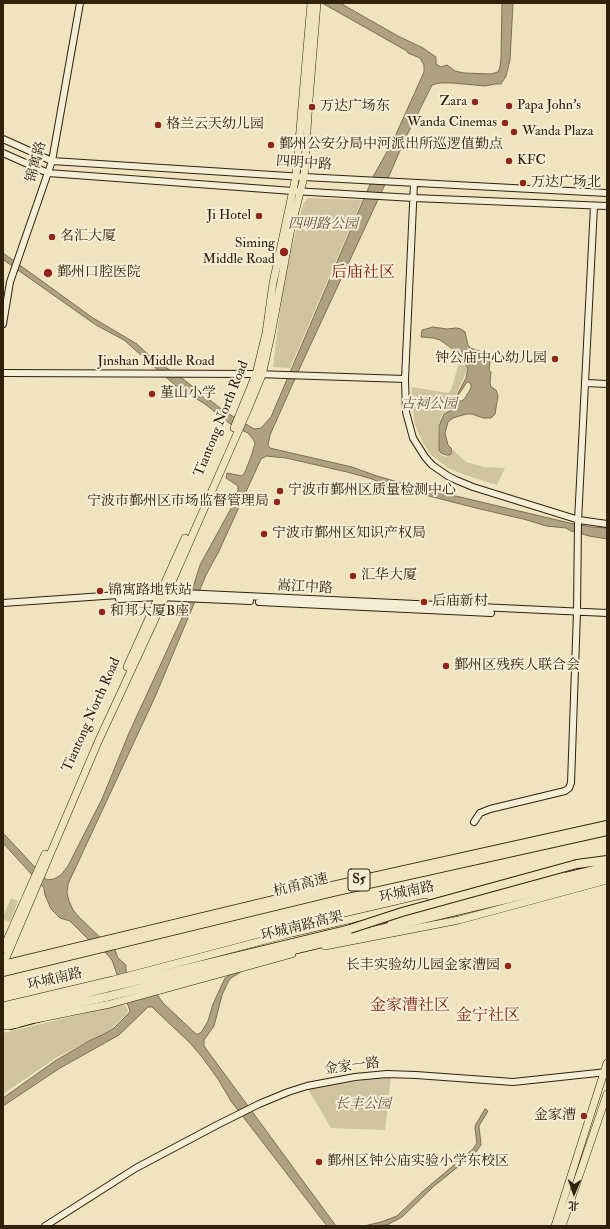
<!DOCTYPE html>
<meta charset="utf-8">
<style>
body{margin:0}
#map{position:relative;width:610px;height:1229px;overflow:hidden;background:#efe4bf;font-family:"IM FELL Double Pica","Noto Serif SC",serif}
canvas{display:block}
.frame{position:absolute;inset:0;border:4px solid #30210b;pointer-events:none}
.north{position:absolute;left:554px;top:1173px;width:40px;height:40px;-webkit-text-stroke:3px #f5edd5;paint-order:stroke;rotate:182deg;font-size:11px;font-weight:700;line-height:16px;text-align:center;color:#30210b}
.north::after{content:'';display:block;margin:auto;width:14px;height:18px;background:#30210b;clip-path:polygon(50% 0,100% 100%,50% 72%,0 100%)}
</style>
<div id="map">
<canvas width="610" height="1229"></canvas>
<div class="frame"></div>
<div class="north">北</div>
</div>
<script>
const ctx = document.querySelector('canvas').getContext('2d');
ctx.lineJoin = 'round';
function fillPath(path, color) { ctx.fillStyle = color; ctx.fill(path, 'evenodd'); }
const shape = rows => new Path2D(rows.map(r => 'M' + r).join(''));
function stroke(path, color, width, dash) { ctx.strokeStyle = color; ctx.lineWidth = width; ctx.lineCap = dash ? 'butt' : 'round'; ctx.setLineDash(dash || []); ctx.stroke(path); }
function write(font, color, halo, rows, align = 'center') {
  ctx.font = font + ' "IM FELL Double Pica","Noto Serif SC",serif'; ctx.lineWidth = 4; ctx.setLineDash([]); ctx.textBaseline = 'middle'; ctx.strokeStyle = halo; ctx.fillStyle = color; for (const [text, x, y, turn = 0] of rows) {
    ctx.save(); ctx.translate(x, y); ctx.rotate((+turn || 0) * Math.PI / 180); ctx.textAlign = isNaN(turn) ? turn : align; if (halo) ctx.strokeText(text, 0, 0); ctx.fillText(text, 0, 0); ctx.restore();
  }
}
fillPath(shape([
 [308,198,362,200,290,368,273,367,283,286,292,246,303,204],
 [460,360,467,367,467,370,455,397,453,407,451,410,443,413,441,417,438,428,439,451,441,455,446,457,451,455,453,450,466,462,484,467,505,468,497,485,465,475,448,468,431,455,422,441,415,424,411,398,412,387,448,393,451,390],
 [11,898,18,901,10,922,3,919,3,917],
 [124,1004,128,1010,127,1014,114,1026,105,1033,57,1057,3,1094,3,1033],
 [391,1076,385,1130,331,1128,308,1089]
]), '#cfc3a0');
const water = shape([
 [322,3,340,3,398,36,423,48,436,57,436,64,441,67,447,65,455,71,464,73,491,74,498,72,500,67,501,58,502,3,513,3,510,60,506,76,501,84,495,84,485,86,453,83,439,83,432,85,405,139,389,176,302,363,270,435,268,445,270,448,274,449,352,467,377,476,405,484,574,524,592,527,607,528,607,539,589,536,571,531,566,528,546,526,527,520,476,508,390,486,369,478,347,472,286,458,266,456,261,459,219,551,206,575,155,697,68,884,67,893,69,901,73,910,79,917,107,944,115,950,118,958,126,965,126,971,144,992,157,994,163,1003,196,1034,199,1034,202,1031,208,1021,213,1004,225,978,236,971,244,970,231,978,228,982,222,995,214,1026,204,1040,204,1046,336,1226,327,1226,231,1101,218,1079,202,1057,190,1043,152,1007,148,1007,146,1009,119,1035,60,1068,3,1106,3,1098,55,1061,89,1041,104,1034,114,1028,129,1013,130,1011,112,960,106,953,90,941,70,921,60,918,51,909,45,895,44,888,3,843,3,833,47,880,54,879,61,875,68,866,102,799,129,733,187,607,200,565,234,503,238,491,238,486,226,478,227,473,242,476,245,472,252,454,255,443,253,439,248,433,233,426,205,404,176,386,124,340,96,325,5,261,3,259,3,253,93,318,137,344,152,358,183,379,224,411,254,429,261,428,271,417,374,175,393,141,424,72,424,65,420,58,408,53,407,51,322,3],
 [433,327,447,329,456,328,461,329,465,332,468,345,470,348,482,352,488,357,490,362,489,370,491,372,490,382,491,387,496,390,498,396,495,414,491,418,483,418,472,414,466,414,453,418,448,422,445,433,448,445,451,448,452,452,450,455,446,455,441,453,439,450,439,426,444,414,452,410,454,407,456,397,466,378,468,368,454,350,440,340,433,338,421,337,422,330,433,327],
 [467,382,469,382,471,385,471,388,465,398,462,401,460,401,457,397,467,382],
 [485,1109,488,1111,479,1126,481,1145,476,1152,433,1187,402,1217,387,1225,364,1226,381,1222,397,1216,422,1192,473,1149,477,1143,475,1128,476,1124,485,1109]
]);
fillPath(water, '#aea282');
stroke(water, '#7c6e52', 1);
const secondary = shape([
 [3,139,52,161,304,177,607,193],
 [3,153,48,173,293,191,414,198,607,206],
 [414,183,405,379,406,412,413,438,425,457,432,465,448,476,456,480,473,487,579,520,607,524],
 [3,324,10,282,52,161,80,3],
 [3,373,256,374,405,379],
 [586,383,607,384],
 [119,599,159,597,250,601],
 [259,602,491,613],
 [3,603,161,592,607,613],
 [474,822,480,813,490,809,565,791,569,788,571,783,577,612,578,521,594,206],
 [45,1226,136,1168,217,1125,259,1104,288,1092,307,1086,355,1077,387,1074,416,1075,513,1082,607,1072]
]);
const primary = shape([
 [234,428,256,374,266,333,273,283,296,176,311,3],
 [127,667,185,538],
 [527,881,562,874],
 [325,946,459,920,607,880],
 [3,949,45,854],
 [3,965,98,742,167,593,248,409,262,375,271,335,291,228,304,177,309,100,317,3],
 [3,1006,113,980,292,933,425,902],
 [36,1019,110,1004,292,954],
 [3,1026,17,1024],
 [555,1226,607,1063],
 [562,1226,607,1094]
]);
const highway = shape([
 [577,864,607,860],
 [390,919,607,867],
 [3,965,332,886,607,825],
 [3,972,333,892,607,831],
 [3,1013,355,928],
 [3,1020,110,996,293,950,607,875],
 [11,1025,41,1017]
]);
stroke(secondary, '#30210b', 8);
stroke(primary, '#30210b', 8);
stroke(highway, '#30210b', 10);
stroke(secondary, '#f5edd5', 6);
stroke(primary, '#efe4bf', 7);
stroke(highway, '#efe4bf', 8);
const highwayBridge = shape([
 [350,929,402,912,577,864]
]);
stroke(highwayBridge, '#30210b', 10, []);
stroke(highwayBridge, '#efe4bf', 8);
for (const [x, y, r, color] of [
 [475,102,4,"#8f2418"],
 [509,106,4,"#8f2418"],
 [312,107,4,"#8f2418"],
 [505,123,4,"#8f2418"],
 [158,125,4,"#8f2418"],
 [514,132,4,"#8f2418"],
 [271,145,4,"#8f2418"],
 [509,161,4,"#8f2418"],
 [523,183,4,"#8f2418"],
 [259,216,4,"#8f2418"],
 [52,237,4,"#8f2418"],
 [284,252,5,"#8f2418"],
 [48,273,5,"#8f2418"],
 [555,359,4,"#8f2418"],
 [152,394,4,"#8f2418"],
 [280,491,4,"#8f2418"],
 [277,502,4,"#8f2418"],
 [264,534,4,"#8f2418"],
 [353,576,4,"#8f2418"],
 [100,591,4,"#8f2418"],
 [424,602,4,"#8f2418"],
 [102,612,4,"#8f2418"],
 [446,666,4,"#8f2418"],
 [508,966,4,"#8f2418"],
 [584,1116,4,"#8f2418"],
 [319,1162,4,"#8f2418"]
]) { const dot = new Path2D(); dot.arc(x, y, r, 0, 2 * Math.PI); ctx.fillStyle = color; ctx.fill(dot); stroke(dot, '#f5edd5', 1.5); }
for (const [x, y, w] of [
 [359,880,22]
]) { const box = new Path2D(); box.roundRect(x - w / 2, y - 11, w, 22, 3); ctx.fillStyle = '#f5edd5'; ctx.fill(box); stroke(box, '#30210b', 1); }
write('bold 13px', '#30210b', null, [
 ["S5",359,880]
]);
write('14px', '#30210b', '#f5edd5', [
 ["Zara",467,102,"right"],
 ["Papa John's",517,106],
 ["万达广场东",320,107],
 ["Wanda Cinemas",497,123,"right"],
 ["格兰云天幼儿园",166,125],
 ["Wanda Plaza",522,132],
 ["鄞州公安分局中河派出所巡逻值勤点",279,145],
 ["KFC",517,161],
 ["万达广场北",531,183],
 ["Ji Hotel",251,216,"right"],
 ["名汇大厦",60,237],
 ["Siming",275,244,"right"],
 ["Middle Road",275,260,"right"],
 ["鄞州口腔医院",57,273],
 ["钟公庙中心幼儿园",547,359,"right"],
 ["堇山小学",160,394],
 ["宁波市鄞州区质量检测中心",288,491],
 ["宁波市鄞州区市场监督管理局",269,502,"right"],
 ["宁波市鄞州区知识产权局",272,534],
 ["汇华大厦",361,576],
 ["锦寓路地铁站",108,591],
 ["后庙新村",432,602],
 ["和邦大厦B座",110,612],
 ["鄞州区残疾人联合会",454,666],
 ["长丰实验幼儿园金家漕园",500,966,"right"],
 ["金家漕",576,1116,"right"],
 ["鄞州区钟公庙实验小学东校区",327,1162]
], 'left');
write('14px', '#30210b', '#f5edd5', [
 ["锦寓路",37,162,-75],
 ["四明中路",304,164,4],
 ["Jinshan Middle Road",156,362],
 ["Tiantong North Road",222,419,-68],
 ["嵩江中路",305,588,3],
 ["Tiantong North Road",92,715,-66],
 ["杭甬高速",301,886,-14],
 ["环城南路",407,893,-12],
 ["环城南路高架",302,927,-14],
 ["环城南路",55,980,-13],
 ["金家一路",352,1067,-7]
]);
write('italic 14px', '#605238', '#f5edd5', [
 ["四明路公园",323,225],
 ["古祠公园",429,405],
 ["长丰公园",363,1105]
]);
write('16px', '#7a1f14', '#f5edd5', [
 ["后庙社区",363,274],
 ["金家漕社区",410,1007],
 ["金宁社区",488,1017]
]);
</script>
